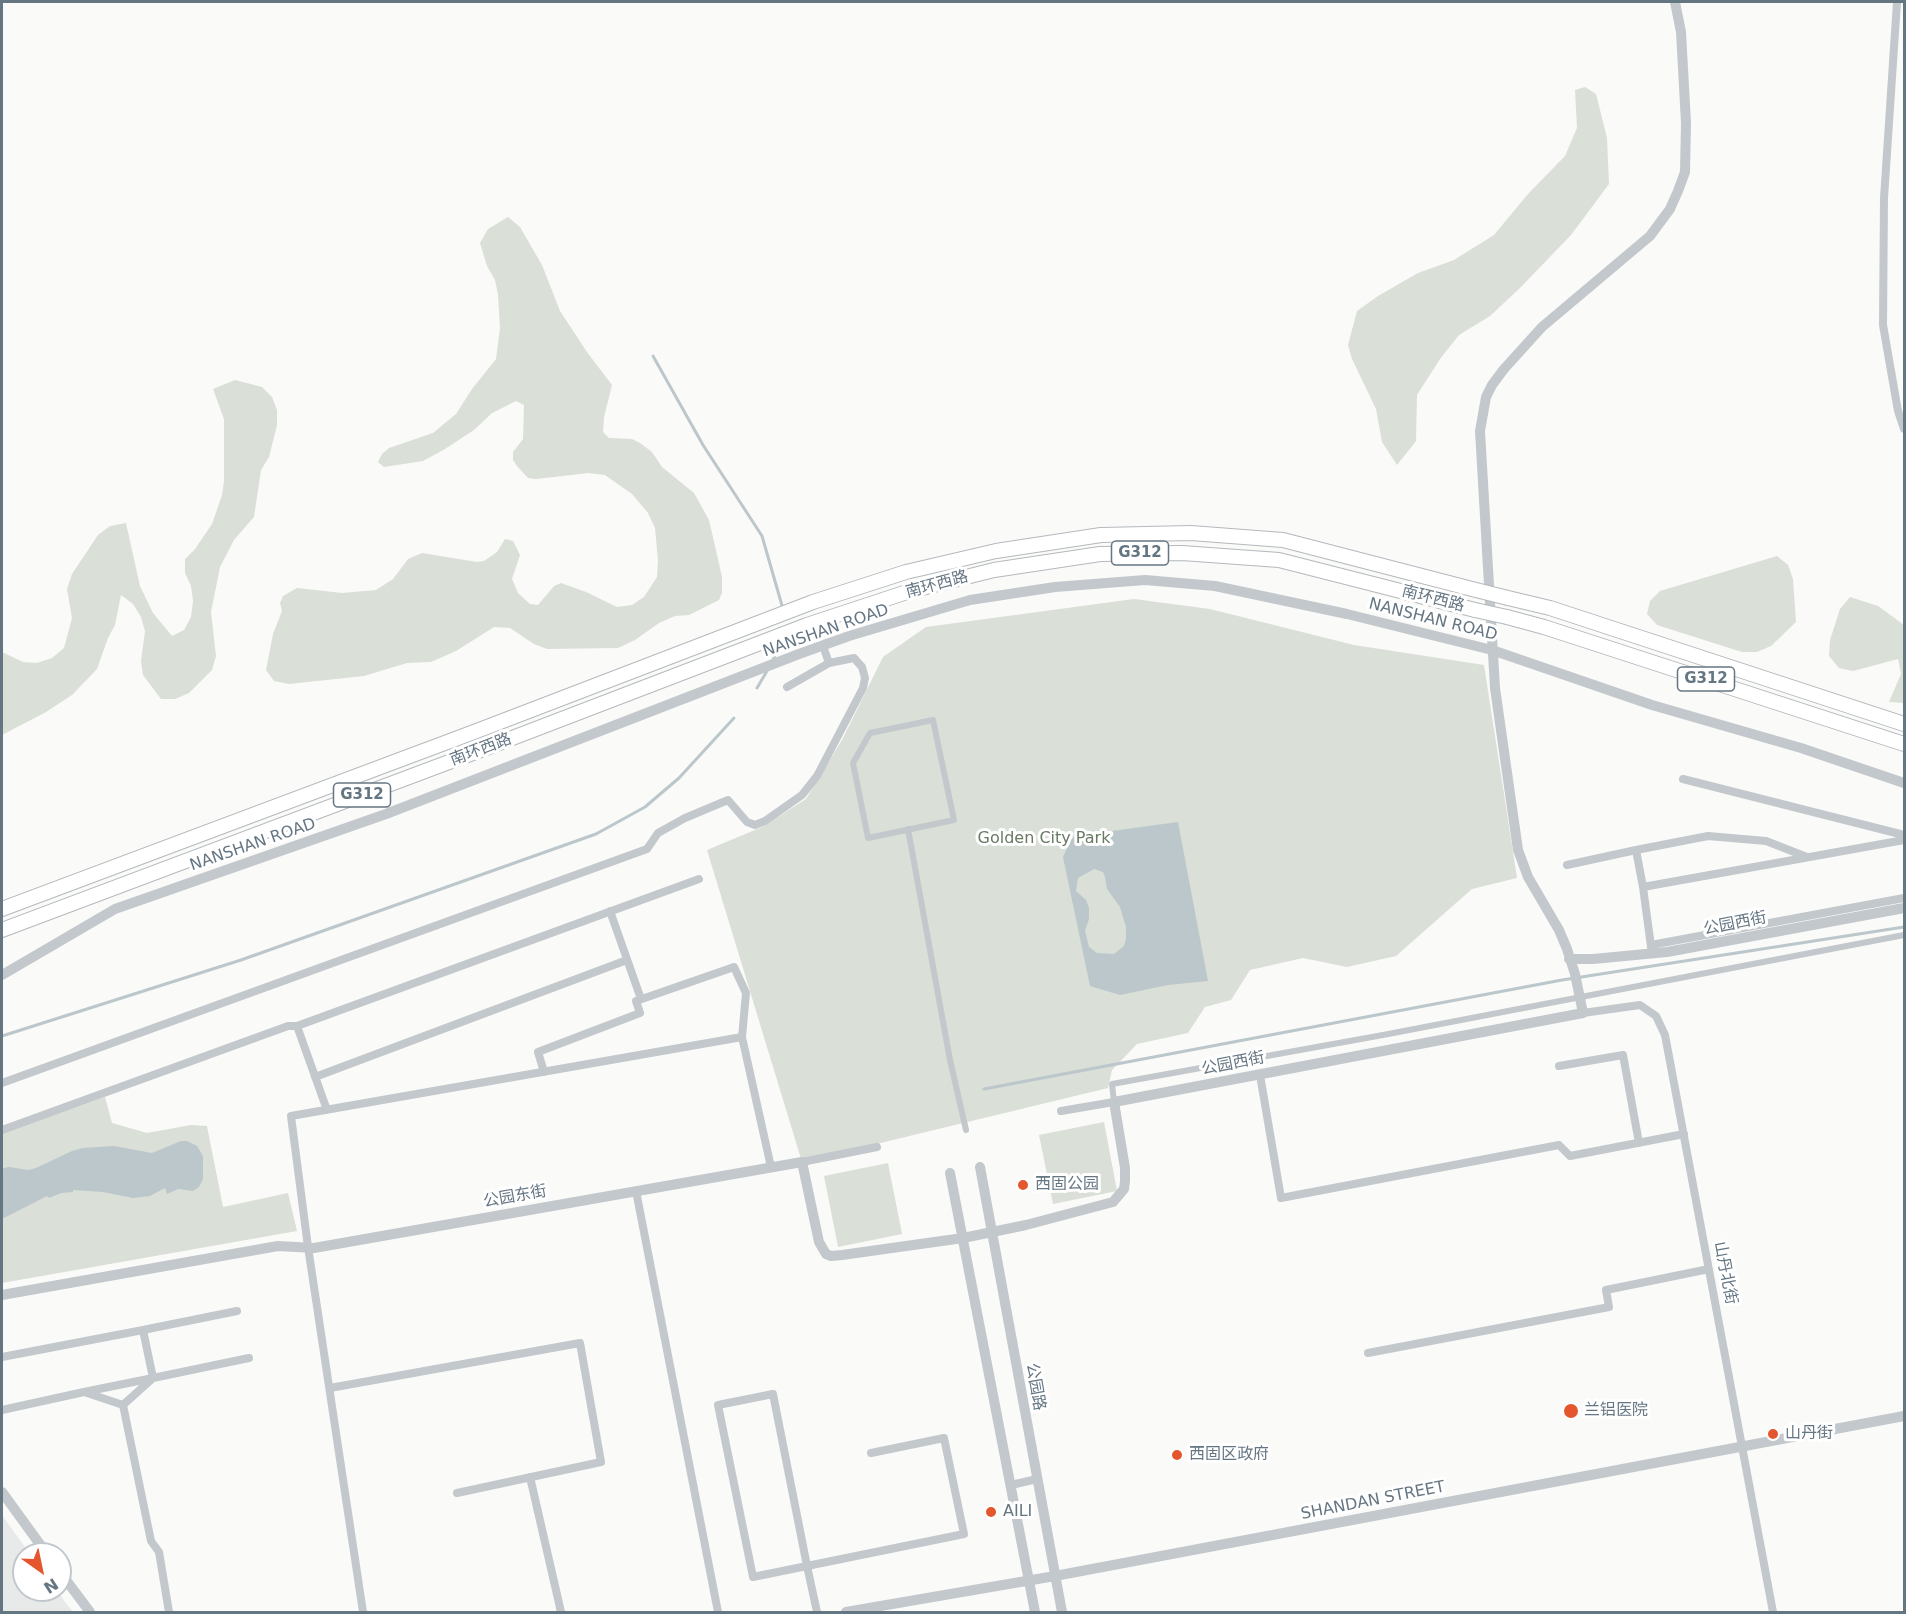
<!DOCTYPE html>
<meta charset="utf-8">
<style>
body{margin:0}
#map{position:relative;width:1906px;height:1614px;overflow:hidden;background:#fafaf8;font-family:"DejaVu Sans",sans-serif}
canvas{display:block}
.frame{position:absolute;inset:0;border:3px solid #657683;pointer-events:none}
.north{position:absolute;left:12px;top:1542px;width:60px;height:60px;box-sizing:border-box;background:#fff;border:2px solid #c1c8cd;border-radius:50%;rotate:147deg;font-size:16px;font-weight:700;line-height:24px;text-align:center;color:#657683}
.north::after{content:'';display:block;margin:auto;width:21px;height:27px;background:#e4572e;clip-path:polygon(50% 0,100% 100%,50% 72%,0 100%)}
</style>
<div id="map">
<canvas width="1906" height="1614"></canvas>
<div class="frame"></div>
<div class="north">N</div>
</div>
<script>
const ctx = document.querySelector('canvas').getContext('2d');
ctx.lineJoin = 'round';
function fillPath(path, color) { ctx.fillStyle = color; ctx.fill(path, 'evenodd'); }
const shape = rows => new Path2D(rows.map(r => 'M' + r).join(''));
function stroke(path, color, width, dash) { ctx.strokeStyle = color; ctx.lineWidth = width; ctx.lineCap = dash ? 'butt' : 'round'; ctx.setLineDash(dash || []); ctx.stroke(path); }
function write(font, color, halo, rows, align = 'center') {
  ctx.font = font + ' "DejaVu Sans","Noto Sans SC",sans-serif'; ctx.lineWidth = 6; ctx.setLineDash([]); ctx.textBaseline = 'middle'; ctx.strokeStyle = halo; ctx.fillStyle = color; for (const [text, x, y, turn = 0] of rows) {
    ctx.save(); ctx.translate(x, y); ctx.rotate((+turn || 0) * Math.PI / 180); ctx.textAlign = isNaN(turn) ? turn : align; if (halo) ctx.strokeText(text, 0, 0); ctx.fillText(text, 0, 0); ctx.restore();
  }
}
fillPath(shape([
 [2,1515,30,1554,24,1554,24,1590,56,1590,73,1612,2,1612]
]), '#e8e9e9');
fillPath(shape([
 [1585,87,1596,94,1607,138,1609,184,1571,235,1520,288,1490,316,1459,335,1440,359,1417,395,1416,441,1397,465,1382,442,1376,409,1352,359,1348,345,1357,311,1378,296,1418,273,1454,260,1494,235,1528,194,1565,156,1577,128,1575,90],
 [508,217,520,227,542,265,560,311,587,352,612,385,604,417,603,432,609,438,632,439,640,443,652,452,662,467,694,493,709,520,722,577,722,593,719,600,689,615,675,616,659,623,635,640,618,648,547,649,534,644,510,628,494,627,456,651,431,662,407,663,364,676,289,684,274,681,266,670,273,634,282,611,280,603,283,596,297,588,342,593,376,590,393,579,408,559,422,553,477,562,484,561,497,552,505,539,513,541,520,555,512,579,518,593,530,604,538,605,554,586,561,583,586,592,617,607,632,605,644,597,657,577,658,561,655,528,648,513,632,494,605,475,589,473,536,479,528,478,517,466,513,460,513,452,523,439,524,405,516,401,492,413,474,430,445,449,423,461,384,467,378,462,382,454,389,448,433,433,456,414,472,389,496,359,500,328,498,295,495,280,487,266,480,243,488,229],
 [235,380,262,387,272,397,277,410,277,425,269,457,261,470,254,517,234,540,220,567,211,612,216,656,212,670,189,693,175,699,161,699,143,675,141,661,145,631,141,617,133,604,121,595,115,625,108,638,97,669,72,695,46,712,2,735,2,652,23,662,37,663,52,658,64,648,72,618,67,589,72,574,98,535,110,526,126,523,140,586,153,613,172,636,184,630,191,617,193,601,191,586,185,573,185,559,195,549,212,524,222,495,224,481,224,419,213,389],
 [1777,556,1788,565,1793,579,1796,622,1771,646,1757,652,1742,652,1657,625,1647,614,1650,601,1660,591],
 [1850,597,1878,606,1904,625,1904,703,1889,702,1901,674,1898,659,1853,671,1839,668,1829,656,1830,640,1840,609],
 [1134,599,1210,609,1354,645,1484,665,1517,878,1472,889,1396,956,1347,967,1303,958,1250,970,1231,1000,1205,1007,1188,1033,1137,1044,1112,1070,1108,1088,802,1162,707,850,762,827,806,799,842,740,883,657,926,627],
 [105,1097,112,1123,147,1133,191,1125,207,1126,223,1207,288,1193,297,1231,2,1283,2,1133],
 [1104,1122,1117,1191,1053,1204,1039,1135],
 [888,1163,902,1234,838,1247,824,1176]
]), '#dadfd7');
fillPath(shape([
 [1178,822,1208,981,1168,985,1120,995,1090,986,1063,857,1071,840,1075,836],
 [1094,869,1103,872,1105,877,1107,889,1120,907,1126,927,1126,939,1124,946,1114,954,1097,953,1089,947,1085,931,1089,919,1089,908,1086,900,1076,891,1078,878],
 [181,1141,187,1141,197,1146,203,1156,203,1179,199,1187,193,1191,178,1189,167,1194,165,1188,150,1196,133,1198,103,1192,73,1190,73,1192,61,1193,49,1198,47,1196,2,1219,2,1170,4,1168,9,1167,28,1170,36,1168,72,1151,83,1148,114,1146,152,1153]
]), '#bbc7cb');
stroke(shape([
 [653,356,703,445,762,536,783,609],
 [773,660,781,641],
 [757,688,767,671],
 [2,1036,241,960,596,834,645,807,679,778,734,718],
 [984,1089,1562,980,1904,927]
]), '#bbc7cb', 3);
const trunk = shape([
 [1508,598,1550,608,1904,724],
 [1507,617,1544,627,1904,744],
 [2,909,474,732,813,602,906,572,996,551,1101,535,1191,533,1283,540,1476,590],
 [2,930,481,750,807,625,910,591,994,570,1100,554,1182,553,1279,560,1475,610]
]);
stroke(trunk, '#b4b9bd', 16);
stroke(shape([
 [933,720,954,820,868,838,853,763,870,733,933,720],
 [908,829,950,1060,966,1130],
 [1114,1102,1112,1084,1383,1035,1904,935]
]), '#c3c8cc', 6);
stroke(shape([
 [1897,2,1884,198,1883,325,1898,411,1904,429],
 [823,646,829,663],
 [1683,779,1904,835],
 [1567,865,1636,850],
 [1643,887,1636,850,1708,836,1766,841,1807,857],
 [610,911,641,999],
 [1651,945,1904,898],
 [1652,954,1643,887,1904,840],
 [1583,1013,1640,1005,1656,1016,1665,1035,1773,1612],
 [1559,1066,1623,1055,1639,1143],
 [544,1072,538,1052,640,1013,636,1001,734,967,746,993,742,1037,771,1167],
 [1260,1075,1281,1198,1559,1145,1570,1156,1684,1134],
 [315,1077,627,960],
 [2,1083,647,849,658,833,685,818,728,800,747,822,755,825,765,821,802,795,817,776,863,688,865,678,862,667,854,658,829,663,787,687],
 [327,1110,297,1026,699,879],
 [1061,1111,1114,1102],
 [2,1130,288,1026,297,1026],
 [802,1162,877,1147],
 [636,1191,718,1612],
 [1368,1353,1609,1307,1606,1290,1709,1269],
 [2,1357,143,1330],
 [330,1388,580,1343,601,1462,457,1493],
 [84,1392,153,1378,143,1330,237,1311],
 [123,1405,151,1541,159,1552,169,1612],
 [123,1405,153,1378,249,1358],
 [2,1410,84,1392,123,1405],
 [530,1477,561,1612],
 [1011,1485,1037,1479],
 [363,1612,308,1247,291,1116,742,1037],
 [817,1612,807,1566,773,1394,718,1405,753,1577,807,1566,964,1534,944,1438,871,1453]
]), '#c3c8cc', 8);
stroke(shape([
 [1569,959,1593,959,1667,952,1904,908],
 [2,975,115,909,386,814,799,654,849,636,970,600,1055,587,1145,580,1215,586,1347,614,1492,650,1652,705,1801,748,1904,783],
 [980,1167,1062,1612],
 [950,1173,1035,1612],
 [2,1295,278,1246,314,1248,802,1162,819,1242,826,1254,831,1256,842,1255,963,1238,1026,1225,1113,1202,1124,1189,1125,1181,1125,1168,1114,1102,1583,1013,1575,974,1567,949,1559,930,1528,877,1518,850,1495,688,1480,431,1486,397,1492,385,1504,369,1542,327,1650,236,1670,209,1678,191,1685,172,1686,123,1681,32,1675,2],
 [2,1492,47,1554],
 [60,1572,90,1612],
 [846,1612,1055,1576,1904,1416]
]), '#c3c8cc', 10);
stroke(trunk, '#fff', 14);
const trunkBridge = shape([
 [1476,590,1508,598],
 [1475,610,1507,617]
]);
stroke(trunkBridge, '#b4b9bd', 16, []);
stroke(trunkBridge, '#fff', 14);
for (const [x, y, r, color] of [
 [1023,1185,6,"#e4572e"],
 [1571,1411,8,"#e4572e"],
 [1773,1434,6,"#e4572e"],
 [1177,1455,6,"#e4572e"],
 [991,1512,6,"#e4572e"]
]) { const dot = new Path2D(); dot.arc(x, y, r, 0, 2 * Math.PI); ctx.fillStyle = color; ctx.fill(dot); stroke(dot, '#fff', 2); }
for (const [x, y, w] of [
 [1140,553,57],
 [1706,679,57],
 [362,795,57]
]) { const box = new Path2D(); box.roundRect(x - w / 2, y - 12, w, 24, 4.5); ctx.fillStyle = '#fff'; ctx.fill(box); stroke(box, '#657683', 1.5); }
write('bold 15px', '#657683', null, [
 ["G312",1140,553],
 ["G312",1706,679],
 ["G312",362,795]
]);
write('16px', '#657683', '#fff', [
 ["南环西路",937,585,-15],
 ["南环西路",1433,599,14],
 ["NANSHAN ROAD",1433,620,14],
 ["NANSHAN ROAD",826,631,-19],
 ["南环西路",481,750,-21],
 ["NANSHAN ROAD",253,845,-19],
 ["公园西街",1735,924,-11],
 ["公园西街",1233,1064,-11],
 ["公园东街",515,1197,-10],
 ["山丹北街",1725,1273,79],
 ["公园路",1035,1387,80],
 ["SHANDAN STREET",1373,1501,-11]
]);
write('16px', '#687a64', '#fff', [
 ["Golden City Park",1044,839]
]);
write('16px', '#657683', '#fff', [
 ["西固公园",1035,1185],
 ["兰铝医院",1584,1411],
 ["山丹街",1785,1434],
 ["西固区政府",1189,1455],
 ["AILI",1003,1512]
], 'left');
</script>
